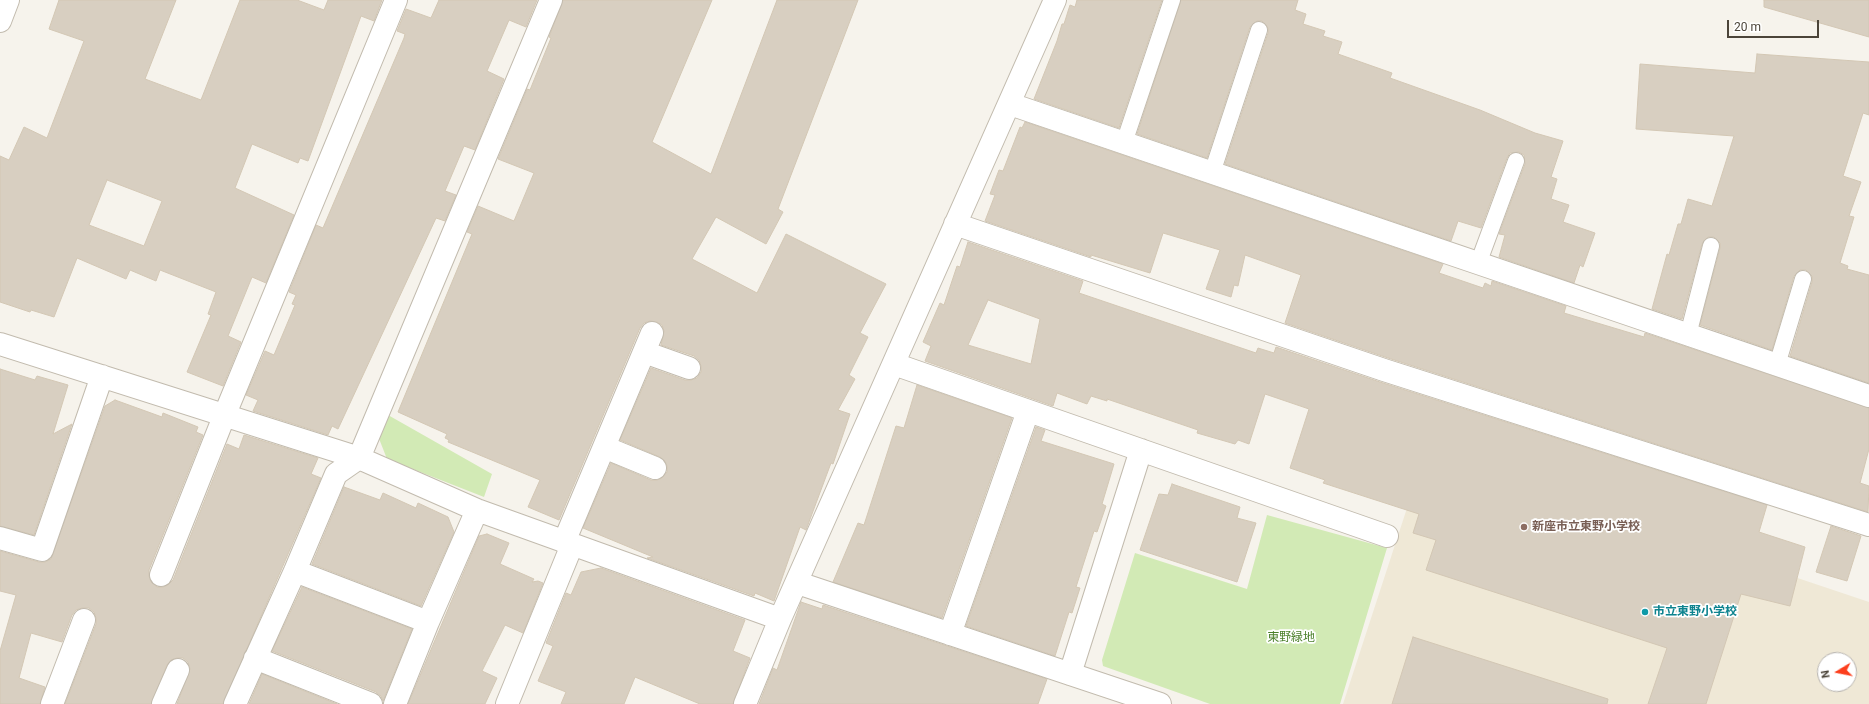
<!DOCTYPE html>
<meta charset="utf-8">
<style>
body{margin:0}
#map{position:relative;width:1869px;height:704px;overflow:hidden;background:#f6f3ec;font-family:Roboto,sans-serif}
canvas{display:block}
.north{position:absolute;left:1817px;top:652px;width:40px;height:40px;box-sizing:border-box;background:#fff;border:1px solid #b7b4b0;border-radius:50%;rotate:260deg;font-size:11px;font-weight:700;line-height:16px;text-align:center;color:#4b4439}
.north::after{content:'';display:block;margin:auto;width:14px;height:18px;background:#fc3f1d;clip-path:polygon(50% 0,100% 100%,50% 72%,0 100%)}
.scale{position:absolute;left:1727px;top:20px;width:92px;height:18px;box-sizing:border-box;border:2px solid #4b4439;border-top:0;padding-left:5px;font-size:12px;line-height:14px;white-space:nowrap;color:#4b4439;-webkit-text-stroke:3px #fff;paint-order:stroke}
</style>
<div id="map">
<canvas width="1869" height="704"></canvas>
<div class="north">N</div>
<div class="scale">20 m</div>
</div>
<script>
const ctx = document.querySelector('canvas').getContext('2d');
ctx.lineJoin = 'round';
function fillPath(path, color) { ctx.fillStyle = color; ctx.fill(path, 'evenodd'); }
const shape = rows => new Path2D(rows.map(r => 'M' + r).join(''));
function stroke(path, color, width, dash) { ctx.strokeStyle = color; ctx.lineWidth = width; ctx.lineCap = dash ? 'butt' : 'round'; ctx.setLineDash(dash || []); ctx.stroke(path); }
function write(font, color, halo, rows, align = 'center') {
  ctx.font = font + ' Roboto,"Noto Sans JP",sans-serif'; ctx.lineWidth = 3.5; ctx.setLineDash([]); ctx.textBaseline = 'middle'; ctx.strokeStyle = halo; ctx.fillStyle = color; for (const [text, x, y, turn = 0] of rows) {
    ctx.save(); ctx.translate(x, y); ctx.rotate((+turn || 0) * Math.PI / 180); ctx.textAlign = isNaN(turn) ? turn : align; if (halo) ctx.strokeText(text, 0, 0); ctx.fillText(text, 0, 0); ctx.restore();
  }
}
fillPath(shape([
 [1425,453,1869,602,1869,704,1343,704],
 [1825,660,1849,660,1849,684,1825,684]
]), '#efe8d6');
fillPath(shape([
 [388,415,492,474,484,497,387,459,378,436],
 [1267,515,1387,548,1340,704,1210,704,1103,666,1102,660,1135,553,1247,589]
]), '#d2eab5');
const building = shape([
 [59,0,176,0,145,79,201,100,240,0,297,0,324,10,328,0,382,0,374,21,361,16,308,161,300,158,298,163,252,144,235,188,294,215,266,283,252,277,228,336,241,342,223,386,187,372,211,315,208,314,216,292,160,270,156,281,130,270,126,279,77,258,54,317,31,310,30,312,0,302,0,156,9,160,24,127,47,138,84,41,49,29,59,0],
 [107,180,162,201,144,246,89,225,107,180],
 [439,0,537,0,526,27,509,20,487,71,504,79,475,150,464,146,445,191,456,195,445,221,436,218,338,429,332,426,328,435,253,411,258,400,246,395,265,351,274,355,295,305,292,304,296,295,289,292,316,225,323,228,404,38,405,34,397,31,406,9,431,18,439,0],
 [563,0,712,0,652,142,711,174,777,0,858,0,778,209,783,212,766,244,716,217,692,259,757,293,786,234,886,284,860,333,868,337,849,375,855,379,838,410,850,414,833,464,831,463,806,530,800,527,774,601,755,593,754,596,647,558,653,557,583,528,611,463,651,480,657,480,662,478,667,472,667,466,665,461,660,457,620,440,651,368,685,380,691,380,697,378,701,372,701,366,699,360,694,356,661,345,664,331,662,325,657,322,650,321,644,323,640,328,559,520,528,507,540,480,448,442,449,440,445,438,447,434,398,412,472,234,467,232,478,206,514,221,534,173,498,159,527,89,530,90,551,38,549,37,563,0],
 [1077,0,1162,0,1119,128,1034,99,1057,41,1062,24,1064,24,1070,5,1075,7,1077,0],
 [1181,0,1298,0,1295,10,1306,14,1303,24,1325,31,1323,36,1342,42,1338,54,1392,73,1390,78,1480,110,1535,133,1563,141,1551,177,1557,179,1551,199,1569,205,1563,222,1595,233,1583,267,1580,265,1574,283,1499,257,1505,235,1499,234,1525,164,1524,155,1519,152,1510,153,1507,158,1481,228,1458,221,1451,241,1225,164,1268,33,1268,28,1262,21,1257,21,1250,27,1207,158,1137,134,1181,0],
 [1764,0,1869,0,1869,37,1764,7,1764,0],
 [1757,54,1869,62,1869,115,1863,113,1843,176,1861,182,1849,216,1854,217,1840,263,1848,266,1847,269,1869,275,1869,383,1790,356,1812,282,1812,276,1806,270,1800,270,1794,276,1772,350,1700,325,1720,248,1720,243,1714,237,1708,237,1702,244,1682,319,1652,309,1667,254,1669,255,1678,224,1681,224,1688,199,1712,206,1734,136,1636,129,1640,64,1755,73,1757,54],
 [1025,122,1443,264,1439,273,1483,288,1485,283,1491,286,1492,281,1566,306,1564,313,1644,337,1645,333,1869,408,1869,449,1860,483,1869,486,1868,512,1388,358,1285,323,1301,275,1245,255,1238,286,1234,285,1231,297,1206,289,1220,250,1163,233,1150,273,1091,255,1091,257,985,221,995,195,990,194,999,170,1003,171,1020,127,1022,128,1025,122],
 [968,242,1083,281,1079,293,1256,353,1258,348,1274,353,1276,347,1380,382,1767,505,1759,532,1805,547,1790,606,1741,594,1706,704,1648,704,1667,648,1426,570,1436,540,1413,533,1419,514,1323,483,1325,480,1290,468,1309,409,1265,394,1249,444,1238,440,1235,444,1197,433,1198,430,1107,399,1107,401,1091,396,1087,404,1057,393,1053,406,925,361,931,346,923,342,940,303,944,305,957,266,960,267,968,242],
 [988,300,1040,319,1031,364,968,345,988,300],
 [0,369,35,380,37,376,68,385,53,434,72,424,34,535,0,526,0,369],
 [917,385,1012,418,942,618,833,582,858,523,864,525,896,426,904,428,917,385],
 [115,400,162,417,163,413,198,427,196,432,203,435,149,570,149,576,151,582,157,587,163,587,168,585,173,580,227,444,239,449,244,435,318,458,311,474,321,478,223,704,177,704,190,669,188,662,183,658,177,658,171,660,167,665,151,704,65,704,96,624,96,618,94,612,89,608,82,608,76,610,72,615,62,642,31,633,19,678,45,687,40,704,0,704,0,651,16,595,0,591,0,551,39,562,45,562,51,559,105,406,115,400],
 [1036,427,1045,430,1041,441,1114,464,1102,504,1106,506,1097,532,1094,531,1076,587,1080,588,1072,613,1069,612,1055,656,966,626,1036,427],
 [1172,484,1240,507,1237,518,1256,523,1237,582,1140,550,1159,494,1168,495,1172,484],
 [344,487,380,500,383,493,416,508,418,503,448,517,454,532,421,606,312,564,344,487],
 [1831,526,1861,536,1847,581,1816,572,1831,526],
 [487,534,509,543,500,564,534,579,532,582,538,581,543,583,523,633,505,625,482,671,497,678,485,704,408,704,479,536,487,534],
 [601,568,745,620,733,651,750,658,733,704,700,704,635,677,624,704,561,704,566,692,538,681,553,646,546,643,566,593,571,595,581,572,601,568],
 [302,587,412,629,383,701,381,696,376,692,272,651,302,587],
 [801,602,822,609,823,605,1047,679,1038,704,759,704,773,668,777,670,801,602],
 [1413,637,1608,699,1607,704,1392,704,1413,637],
 [262,674,337,704,249,704,262,674]
]);
fillPath(building, '#d8cfc1');
stroke(building, '#d3c7b4', 1);
const service = shape([
 [1124,143,1172,0],
 [1212,173,1259,30],
 [1478,264,1516,161],
 [1688,335,1711,246],
 [1777,365,1803,279]
]);
const minor = shape([
 [0,21,8,0],
 [1010,104,1869,396],
 [955,224,1384,370,1869,525],
 [0,344,359,458,477,510,780,619],
 [644,352,689,368],
 [894,364,1387,536],
 [604,447,655,468],
 [0,538,42,550,102,376],
 [564,542,652,333],
 [295,571,428,622],
 [161,575,225,414,396,0],
 [798,583,1160,704],
 [950,634,1028,411],
 [255,658,371,704],
 [1070,674,1141,450],
 [52,704,84,620],
 [163,704,178,670],
 [235,704,295,571,336,474,359,458,551,0],
 [395,704,428,622,477,510],
 [507,704,572,545],
 [745,704,780,619,1055,0]
]);
stroke(service, '#c2bbae', 18);
stroke(minor, '#c2bbae', 24);
stroke(service, '#fff', 16);
stroke(minor, '#fff', 22);
for (const [x, y, r, color] of [
 [1524,527,4,"#8d6e63"],
 [1645,612,4,"#0f9aa8"]
]) { const dot = new Path2D(); dot.arc(x, y, r, 0, 2 * Math.PI); ctx.fillStyle = color; ctx.fill(dot); stroke(dot, '#fff', 1.5); }
write('bold 12px', '#785e54', '#fff', [
 ["新座市立東野小学校",1532,527]
], 'left');
write('bold 12px', '#0d838f', '#fff', [
 ["市立東野小学校",1653,612]
], 'left');
write('12px', '#4a7f2a', '#fff', [
 ["東野緑地",1291,638]
]);
</script>
